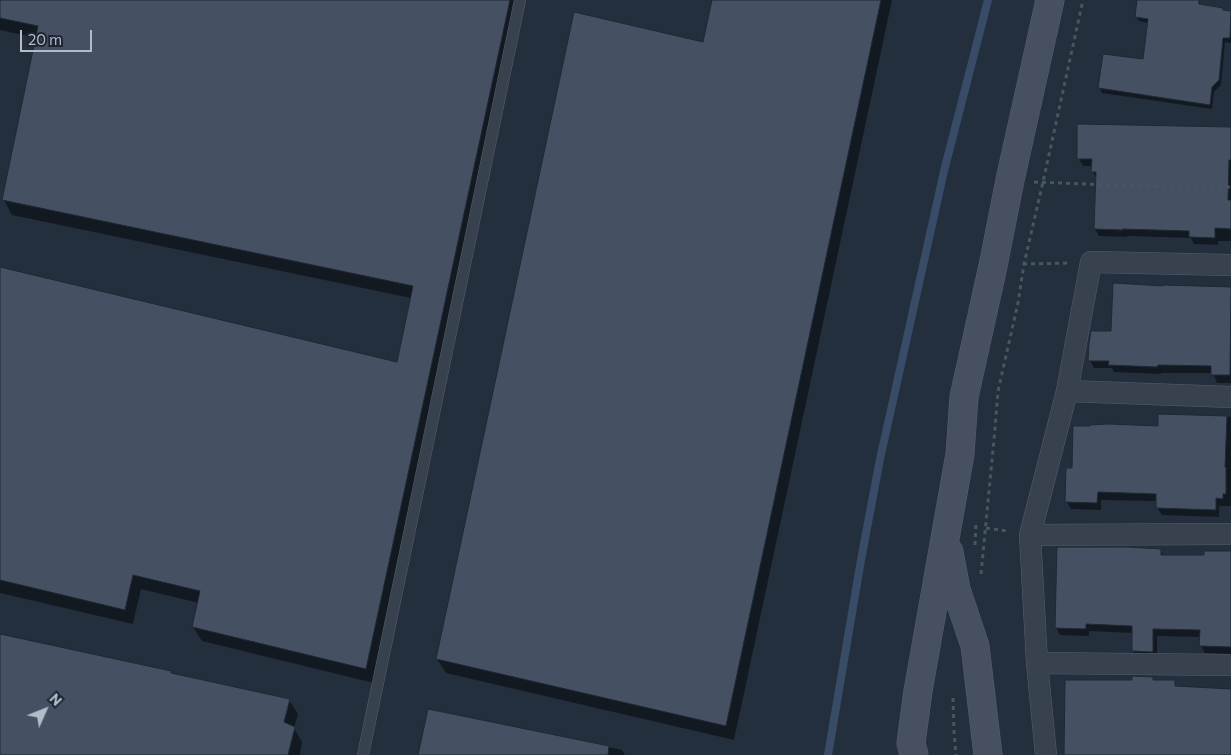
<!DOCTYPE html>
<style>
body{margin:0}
#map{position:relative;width:1231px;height:755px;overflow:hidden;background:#242f3e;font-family:Commissioner,sans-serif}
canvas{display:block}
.north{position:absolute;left:20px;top:685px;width:50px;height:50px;-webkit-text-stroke:4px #1d2633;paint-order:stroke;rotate:46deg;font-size:14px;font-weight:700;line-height:20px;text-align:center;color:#b4bcc9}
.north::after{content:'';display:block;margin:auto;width:18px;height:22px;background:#b4bcc9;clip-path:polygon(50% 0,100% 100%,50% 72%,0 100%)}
.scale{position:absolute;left:20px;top:30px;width:72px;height:22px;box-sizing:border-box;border:2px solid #b4bcc9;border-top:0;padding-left:6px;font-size:15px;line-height:18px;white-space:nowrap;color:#b4bcc9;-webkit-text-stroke:4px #1d2633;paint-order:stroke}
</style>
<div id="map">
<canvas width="1231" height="755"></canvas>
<div class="north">N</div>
<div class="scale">20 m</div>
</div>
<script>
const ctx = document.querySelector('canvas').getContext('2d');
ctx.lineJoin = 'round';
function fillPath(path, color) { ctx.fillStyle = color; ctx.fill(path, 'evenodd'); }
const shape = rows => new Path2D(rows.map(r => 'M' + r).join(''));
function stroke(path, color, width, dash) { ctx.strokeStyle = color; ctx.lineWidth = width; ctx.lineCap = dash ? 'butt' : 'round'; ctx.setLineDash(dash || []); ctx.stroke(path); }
fillPath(shape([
 [0,0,521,0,374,683,202,641,193,627,199,603,141,589,133,624,0,593,0,269,398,363,411,298,12,215,4,200,37,38,0,30],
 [713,0,892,0,734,740,446,673,437,659,704,43],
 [1138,0,1199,0,1201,6,1231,13,1231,43,1225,42,1221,85,1214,92,1212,109,1102,93,1100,88,1144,61,1148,23,1139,21,1136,16],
 [1222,127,1231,127,1231,241,1218,241,1218,245,1194,244,1191,238,1127,236,1127,237,1099,236,1095,229,1097,179,1093,172,1093,166,1083,166,1079,159,1222,128],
 [1164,286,1231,288,1231,383,1217,383,1213,373,1161,373,1161,374,1114,372,1112,368,1094,368,1090,361,1112,332],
 [1159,415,1231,417,1231,506,1219,506,1219,517,1162,515,1157,508,1157,501,1101,500,1101,510,1071,509,1066,501,1073,469,1159,428],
 [1160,550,1164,556,1206,557,1231,553,1231,657,1225,657,1223,654,1205,653,1201,646,1201,637,1157,636,1157,659,1138,659,1133,651,1134,633,1089,631,1089,636,1060,635,1056,627],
 [0,635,170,672,172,674,289,700,298,714,294,728,302,742,300,755,0,755],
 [429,711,622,750,625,755,420,755]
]), '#0007');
stroke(shape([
 [828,755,861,560,880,459,944,171,988,0]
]), '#394c67', 8);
const building = shape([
 [0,0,510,0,366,669,192,627,200,591,133,575,125,610,0,580,0,267,397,362,413,286,2,200,38,26,0,18,0,0],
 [712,0,881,0,726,726,436,659,574,12,703,42,712,0],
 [1137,0,1199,0,1199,4,1223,8,1223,10,1231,11,1230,38,1223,38,1219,80,1212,87,1210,105,1098,88,1103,54,1143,59,1148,19,1135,17,1137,0],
 [1077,124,1231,127,1231,160,1229,160,1228,200,1231,200,1231,229,1215,228,1215,238,1189,237,1189,231,1123,229,1123,230,1094,229,1096,172,1091,172,1092,159,1077,159,1077,124],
 [1113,283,1163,286,1163,285,1231,287,1230,375,1211,375,1211,366,1158,365,1157,367,1108,365,1109,361,1088,361,1089,343,1091,331,1111,331,1113,283],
 [1158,414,1227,416,1225,467,1226,467,1226,494,1223,494,1223,499,1216,498,1216,510,1156,508,1156,494,1098,492,1097,503,1065,502,1066,468,1072,468,1073,426,1090,426,1090,425,1109,424,1158,426,1158,414],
 [1057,547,1127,547,1161,549,1161,555,1204,555,1204,551,1231,551,1231,647,1199,646,1200,630,1153,629,1153,652,1132,651,1132,626,1086,624,1086,629,1055,628,1057,547],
 [0,634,171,671,171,673,290,699,284,722,295,727,288,755,0,755,0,634],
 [1132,676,1153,677,1153,680,1175,680,1175,686,1231,689,1231,755,1064,755,1065,680,1132,680,1132,676],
 [428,709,609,746,608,755,418,755,428,709]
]);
fillPath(building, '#455162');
stroke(building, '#1f2835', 1);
const lane = shape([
 [363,755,520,0]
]);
const street = shape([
 [1067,391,1231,397],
 [1030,535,1231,534],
 [1037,663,1231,665],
 [1046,755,1037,663,1030,535,1067,391,1091,262,1231,265]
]);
const secondary = shape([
 [949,552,956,589,975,646,988,755],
 [914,755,911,743,918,691,960,454,964,397,993,266,1010,180,1050,0]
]);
stroke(lane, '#565f6c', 12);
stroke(street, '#565f6c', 22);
stroke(secondary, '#565f6c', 29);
stroke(shape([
 [1034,182,1162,187,1231,187],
 [1023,264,1070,263],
 [986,528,1007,531],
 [975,545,976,524],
 [981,574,995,429,998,391,1018,303,1024,264,1043,182,1083,0],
 [953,698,954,732,956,755]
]), '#44595c', 3, [4, 4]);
stroke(lane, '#38414e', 11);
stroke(street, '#38414e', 21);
stroke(secondary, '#465061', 28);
</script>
